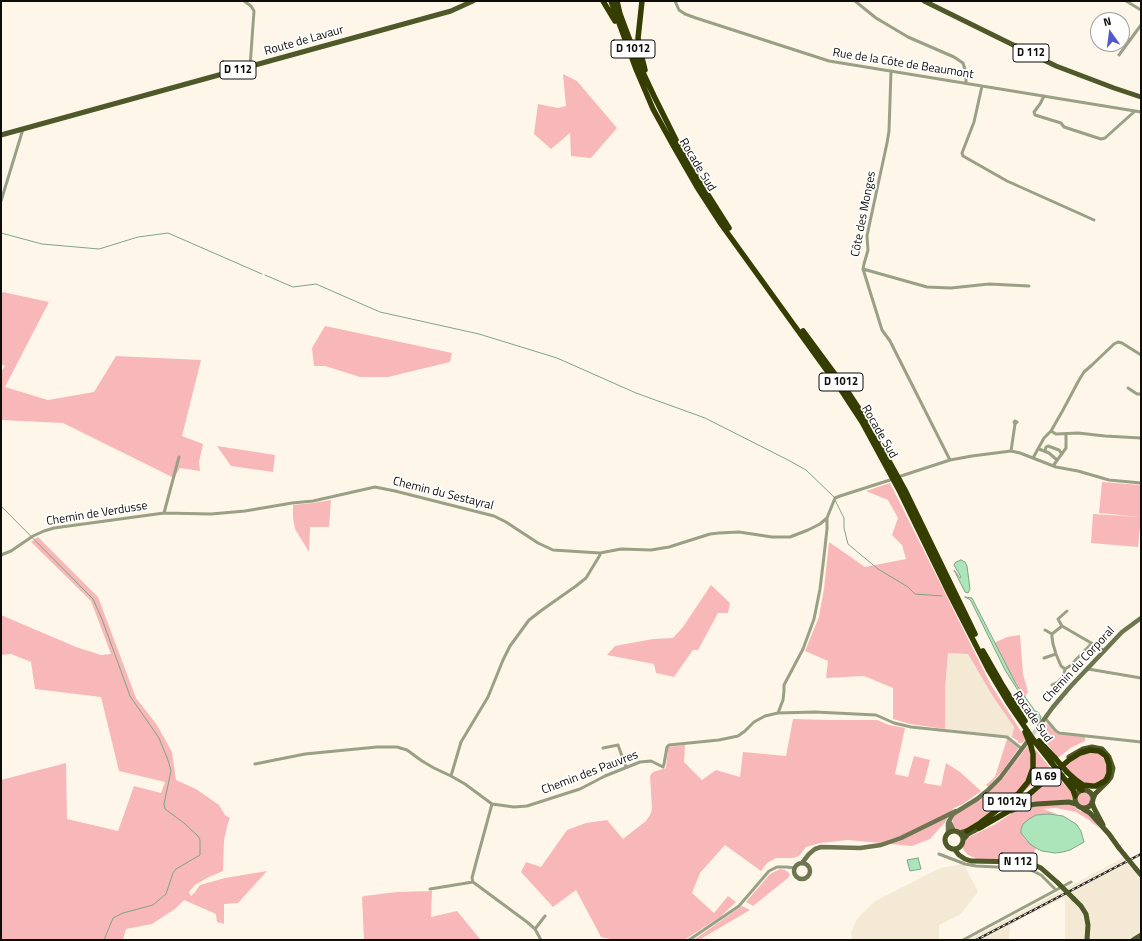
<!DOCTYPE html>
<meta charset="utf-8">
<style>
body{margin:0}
#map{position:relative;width:1142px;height:941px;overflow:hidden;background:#fef7e9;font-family:"Titillium Web",sans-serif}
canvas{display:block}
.frame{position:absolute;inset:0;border:2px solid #0f0d09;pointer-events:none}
.north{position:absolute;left:1090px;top:12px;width:40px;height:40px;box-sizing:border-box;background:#fff;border:1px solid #9f9e9d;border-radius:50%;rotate:346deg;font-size:11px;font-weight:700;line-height:16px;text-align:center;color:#0f0d09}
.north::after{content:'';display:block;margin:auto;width:14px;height:18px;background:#5356cd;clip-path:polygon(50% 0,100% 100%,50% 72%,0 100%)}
</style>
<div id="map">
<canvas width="1142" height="941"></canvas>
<div class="frame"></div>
<div class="north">N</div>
</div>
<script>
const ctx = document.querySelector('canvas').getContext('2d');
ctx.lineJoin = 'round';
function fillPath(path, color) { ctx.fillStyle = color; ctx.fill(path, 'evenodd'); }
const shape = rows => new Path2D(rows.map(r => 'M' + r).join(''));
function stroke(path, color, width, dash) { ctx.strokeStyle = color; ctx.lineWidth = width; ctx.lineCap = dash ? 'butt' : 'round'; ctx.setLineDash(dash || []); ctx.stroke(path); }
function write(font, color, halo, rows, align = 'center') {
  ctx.font = font + ' "Titillium Web",sans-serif'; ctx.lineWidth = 3.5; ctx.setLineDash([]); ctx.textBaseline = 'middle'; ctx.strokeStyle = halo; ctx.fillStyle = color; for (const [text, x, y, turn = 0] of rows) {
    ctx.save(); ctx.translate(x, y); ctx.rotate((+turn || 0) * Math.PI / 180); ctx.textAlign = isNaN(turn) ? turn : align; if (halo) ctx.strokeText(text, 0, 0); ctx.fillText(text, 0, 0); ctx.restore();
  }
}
fillPath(shape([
 [948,653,968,654,992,695,1014,727,1012,737,945,729,945,690],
 [1123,858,1141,880,1141,940,1065,940,1065,904,1064,898,1026,916,1010,926,1009,940,968,940],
 [964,864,978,892,961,914,939,925,939,940,853,940,852,939,851,933,857,919,875,901,940,868]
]), '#f4e9d5');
fillPath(shape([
 [563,74,577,81,617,128,591,158,571,156,570,133,551,149,534,134,538,104,558,108,566,106],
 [3,292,49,302,5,387,48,400,94,392,116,356,201,360,182,436,203,444,199,462,200,471,180,468,174,478,63,423,1,420,1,372,5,366,1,364,1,294],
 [325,326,452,353,450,362,388,377,360,377,325,366,314,366,312,348],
 [217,446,275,455,273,472,231,466],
 [1102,482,1141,485,1141,517,1099,513],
 [890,483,991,685,1026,739,1022,743,1018,743,1018,741,1012,737,1014,727,992,695,968,654,948,653,945,690,945,729,910,724,893,719,893,688,864,676,826,678,828,661,805,651,819,617,824,589,829,542,865,567,906,559,902,545,892,535,898,518,888,500,866,491],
 [331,500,329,527,310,527,309,552,295,529,293,518,293,505,313,503],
 [1093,514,1141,517,1138,547,1091,543],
 [38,537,98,597,136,698,157,725,172,752,176,780,196,789,219,805,225,815,230,818,228,823,224,840,223,871,207,878,195,885,189,892,191,896,195,892,200,885,225,878,267,871,238,903,224,904,224,924,217,922,216,914,184,900,175,909,152,924,126,929,123,940,1,940,1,780,66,763,67,819,118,831,134,786,161,793,165,782,119,771,101,697,35,689,31,662,11,654,1,655,1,615,76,647,101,655,111,654,91,601,31,542],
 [711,585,730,603,728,613,718,613,698,650,693,650,674,677,656,673,654,664,607,655,615,646,653,639,673,638,683,627],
 [1020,635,1023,674,1028,692,1025,697,1012,677,994,643,1007,637],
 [793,719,831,720,877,720,889,725,905,728,895,774,908,777,914,756,930,760,924,783,941,786,946,763,960,772,981,791,963,804,954,808,949,814,946,821,930,839,912,846,848,840,820,843,806,847,799,856,793,858,776,858,767,863,761,871,725,845,700,873,692,893,714,913,728,896,736,902,720,917,684,940,615,940,601,937,576,890,553,907,521,872,526,862,541,867,567,830,586,823,607,820,623,839,646,821,650,815,652,809,650,776,653,772,666,768,668,747,685,745,684,762,702,780,716,770,740,777,743,752,786,756],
 [1045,723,1049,725,1057,734,1085,737,1085,741,1072,747,1058,758,1038,732],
 [1007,739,1018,748,1018,749,1003,770,988,787,986,785,995,777],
 [1029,744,1032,752,1031,766,1028,777,1023,785,1016,792,975,823,964,830,961,831,956,829,952,823,954,816,1003,778],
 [1035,750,1036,750,1051,769,999,812,1027,787],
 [1092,752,1099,754,1104,759,1107,763,1107,773,1106,777,1099,783,1089,784,1081,781,1065,767,1079,756],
 [1056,775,1071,792,1072,795,1072,800,1023,804,1023,803],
 '1077 799a7 7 0 1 1 14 0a7 7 0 1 1-14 0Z',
 [1067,803,1074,806,1078,810,1091,816,1099,828,1089,820,1076,812,1056,808,1043,809,1057,814,1049,814,1036,815,1022,826,1021,829,1021,833,1025,839,1036,848,1031,859,1016,858,1013,860,977,859,968,855,963,849,963,847,967,838,994,825,1012,813,1022,808],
 [780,869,785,870,788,872,790,875,788,878,753,906,746,902,770,874],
 [432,891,431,917,457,911,481,940,364,940,362,897,364,896,397,892],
 [742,906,750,910,699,940,696,940,695,939]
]), '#f8b7b8');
const water = shape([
 [961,560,965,562,967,566,970,589,968,593,965,592,954,570,960,578,961,577,954,565,956,562,961,560],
 [965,597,972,598,975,604,1016,684,1035,711,1038,712,1041,717,1040,720,1038,721,1034,719,1024,700,1005,670,971,601,969,599,965,597],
 [1049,814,1063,816,1076,824,1081,831,1084,842,1070,850,1063,852,1055,853,1042,851,1036,848,1030,844,1021,833,1021,829,1023,824,1029,819,1036,815,1049,814],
 [918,858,921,869,910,871,907,860,918,858]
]);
fillPath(water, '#ade5ba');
stroke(water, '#7ea485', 1);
stroke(shape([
 [1,233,42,244,99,249,138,237,168,233,262,274],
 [265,275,293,287,316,284,380,312,479,334,557,358,636,393,705,418,790,461,806,470,834,497],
 [835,500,844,518,844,528,848,544,878,569,908,587,915,594,942,596],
 [1,506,93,599,102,619,130,696,159,738,168,760,171,771,164,804,165,809,184,823,198,836,200,840,200,855,176,869,173,873,166,894,153,905,123,913,113,918,104,940]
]), '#7ea485', 1);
stroke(shape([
 [1029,739,1037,729]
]), '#dad4c7', 4.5, [4.5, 2]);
stroke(shape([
 [244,1,251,6,254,11,250,67],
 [675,1,679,10,685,14,696,18,829,61,1141,112],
 [855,1,876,18,908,37,954,57,963,63,966,73,966,83],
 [1126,1,1141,10],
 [1119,55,1141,25],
 [891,71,889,131,887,143,868,231,867,236,868,250,864,264,863,269,882,330,890,341,950,460],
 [982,86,974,122,962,153,963,156,1007,181,1094,220],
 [1044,96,1040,104,1034,112,1035,115,1061,123,1064,127,1101,139,1105,138,1135,111],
 [1,201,23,129],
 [863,269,927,287,951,288,989,284,1029,286],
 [1128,388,1137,394,1141,394],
 [1015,421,1017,422,1015,424,1014,422,1015,421],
 [1051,431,1056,434,1078,433,1105,436,1141,438],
 [1039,449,1049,453,1057,460],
 [1011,451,1015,424],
 [1045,451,1046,447,1048,446,1059,450,1062,454],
 [1033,458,1044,438,1051,431,1063,410,1079,380,1084,372,1092,365,1114,344,1118,342,1122,343,1141,355],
 [1053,466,1066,448,1066,434],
 [901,476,950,460,972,456,1011,451,1020,453,1056,467,1078,471,1109,480,1141,483],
 [164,513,179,457],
 [1,555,11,551,33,536,44,531,54,528,164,513,211,514,245,511,292,503,313,501,375,487,395,491,494,516,506,522,538,543,553,550,600,553,621,549,651,550,669,547,710,534,719,533,739,532,772,537,790,537,808,530,820,524,827,518,835,498,840,496,890,480],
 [1067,611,1058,619,1062,626,1105,651],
 [1062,626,1052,634,1052,637,1053,644,1056,654,1061,666,1065,669],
 [1045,630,1052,634],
 [1044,658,1056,654],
 [1065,669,1070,666,1092,643],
 [1088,669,1141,678],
 [1052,685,1058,682,1064,675,1065,669],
 [778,713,783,700,784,691,784,685,803,649,814,619,820,589,824,556,827,529,827,518],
 [1045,718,1056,731,1059,733,1141,742],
 [603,748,618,745,626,767],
 [255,764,305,754,377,747,397,747,407,750,422,761,434,768,451,776,465,784,492,804,514,807,527,806,580,789,605,776,640,762,651,761,663,767,664,764,667,747,669,745,719,740,738,736,745,731,754,722,765,716,778,713,815,712,876,715,894,723,911,727,1007,737,1022,749],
 [451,776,461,742,488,697,503,660,510,646,529,620,542,610,576,586,586,578,600,555,600,553],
 [492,804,477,859,472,878,473,882,527,922,535,929,541,940],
 [939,854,965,864,976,866,1017,868,1031,870,1041,875,1056,890],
 [430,889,473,882],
 [535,929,545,916],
 [689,940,739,906,769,871,777,867,786,867,795,868],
 [963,940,1071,882]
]), '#9aa086', 3);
stroke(shape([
 [1037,729,1053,707,1070,687,1122,632,1141,618],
 [949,821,954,831],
 [948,833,948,823,953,814,977,799,988,790,1000,778,1027,742],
 [802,863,809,854,815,849,821,847,860,848,881,845,901,838,956,811],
 '794 871a8 8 0 1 1 16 0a8 8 0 1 1-16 0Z'
]), '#6d7650', 4.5);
stroke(shape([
 [924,1,1056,66,1114,88,1141,97],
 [1,135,451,11,473,1],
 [1069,757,1083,749,1092,747,1102,749,1109,757,1113,768,1111,777,1108,781,1095,794,1093,799],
 '1075 799a9 9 0 1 1 18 0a9 9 0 1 1-18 0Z',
 [1092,802,1094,808,1103,825],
 [1083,809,1090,813,1109,834,1119,848],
 [1011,811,1023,806,1037,804,1069,802,1076,804],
 '945 840a9 9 0 1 1 18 0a9 9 0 1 1-18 0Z',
 [960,833,970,830],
 [963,840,968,834,983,826],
 [955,850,959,855,965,859,971,861,1023,862,1032,864,1041,868,1058,883],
 [1136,869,1141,875],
 [1074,899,1081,906,1086,914,1088,925,1087,940],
 [1133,940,1141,935]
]), '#4f5829', 5);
stroke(shape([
 [603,1,615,21],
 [611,1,636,69,653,109,674,147,697,187,721,224,843,393,862,422,900,492,949,593,988,669,1009,704,1035,742,1051,762],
 [617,1,620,14,638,62,654,96,686,160,729,228],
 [642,1,638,38,640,50,645,70],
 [803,331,848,392,867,421,905,490,975,634],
 [983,651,1003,686,1025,721],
 [1039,741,1055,758],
 [1062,776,1073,790,1075,796],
 [1070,780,1074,785,1082,790],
 [979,828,1007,812,1033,791,1069,760,1080,753,1090,750,1099,751,1106,756,1109,764,1109,773,1107,778,1105,781,1096,786,1092,786,1083,785,1076,780,1067,772],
 [967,831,980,823,1018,794,1028,782,1033,768,1033,754,1031,746,1025,732]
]), '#353e00', 5.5);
const rail = shape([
 [976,940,1141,854]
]);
stroke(rail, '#2a2823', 2.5);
stroke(rail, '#fff', 1, [3]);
stroke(shape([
 [1119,848,1136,869],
 [1058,883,1074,899]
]), '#4f5829', 5);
stroke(shape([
 [1055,758,1067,772],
 [1051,762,1062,776]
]), '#353e00', 5.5);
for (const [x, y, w] of [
 [633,49,44],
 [1031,53,36],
 [238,70,36],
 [841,382,44],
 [1046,777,30],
 [1007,802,48],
 [1018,862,38]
]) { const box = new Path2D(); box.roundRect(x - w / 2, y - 9, w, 18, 3); ctx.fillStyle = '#fff'; ctx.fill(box); stroke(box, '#0f0d09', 1); }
write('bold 11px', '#0f0d09', null, [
 ["D 1012",633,49],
 ["D 112",1031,53],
 ["D 112",238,70],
 ["D 1012",841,382],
 ["A 69",1046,777],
 ["D 1012y",1007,802],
 ["N 112",1018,862]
]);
write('12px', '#0f0d09', '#fff', [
 ["Route de Lavaur",304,41,-16],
 ["Rue de la Côte de Beaumont",903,64,9],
 ["Rocade Sud",697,165,59],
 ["Côte des Monges",864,214,-79],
 ["Rocade Sud",879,432,60],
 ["Chemin du Sestayral",443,494,14],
 ["Chemin de Verdusse",97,514,-9],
 ["Chemin du Corporal",1079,665,-47],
 ["Rocade Sud",1032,717,55],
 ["Chemin des Pauvres",590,773,-21]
]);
</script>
